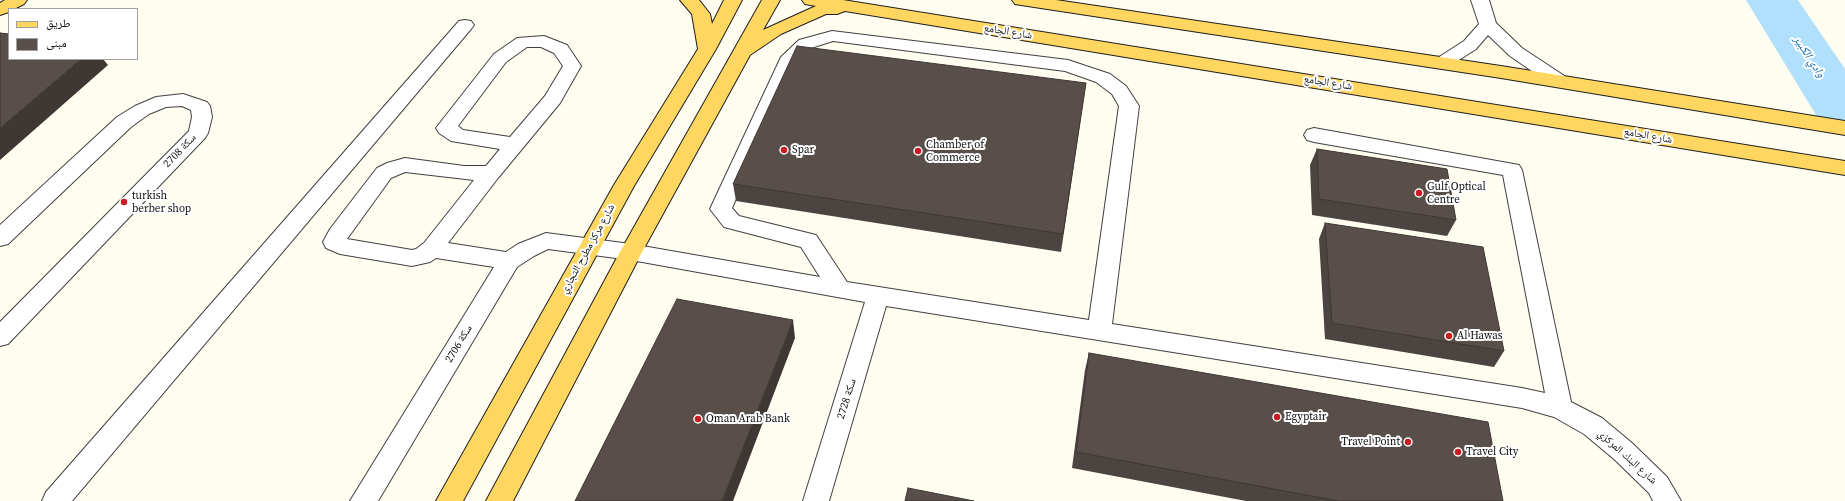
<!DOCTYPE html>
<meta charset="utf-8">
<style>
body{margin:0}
#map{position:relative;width:1845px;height:501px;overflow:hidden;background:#fffcf0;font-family:"Source Serif 4","Noto Naskh Arabic",serif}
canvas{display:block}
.legend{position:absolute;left:8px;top:8px;width:130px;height:52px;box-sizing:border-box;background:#fff;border:1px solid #9f9f9f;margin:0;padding:5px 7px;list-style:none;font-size:12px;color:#0e0e0e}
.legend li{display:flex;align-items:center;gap:8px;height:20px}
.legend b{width:20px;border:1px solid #9f9f9f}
</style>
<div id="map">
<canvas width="1845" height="501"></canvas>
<ul class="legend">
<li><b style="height:5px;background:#ffd760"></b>طريق</li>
<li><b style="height:11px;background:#584f4a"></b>مبنى</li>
</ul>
</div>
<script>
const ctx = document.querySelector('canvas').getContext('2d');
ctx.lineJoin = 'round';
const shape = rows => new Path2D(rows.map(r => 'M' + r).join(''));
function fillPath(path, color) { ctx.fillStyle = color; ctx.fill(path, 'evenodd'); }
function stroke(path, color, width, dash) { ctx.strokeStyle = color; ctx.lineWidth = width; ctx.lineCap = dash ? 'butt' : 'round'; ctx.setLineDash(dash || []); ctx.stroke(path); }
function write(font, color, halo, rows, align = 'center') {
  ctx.font = font + ' "Source Serif 4","Noto Naskh Arabic",serif'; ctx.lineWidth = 4; ctx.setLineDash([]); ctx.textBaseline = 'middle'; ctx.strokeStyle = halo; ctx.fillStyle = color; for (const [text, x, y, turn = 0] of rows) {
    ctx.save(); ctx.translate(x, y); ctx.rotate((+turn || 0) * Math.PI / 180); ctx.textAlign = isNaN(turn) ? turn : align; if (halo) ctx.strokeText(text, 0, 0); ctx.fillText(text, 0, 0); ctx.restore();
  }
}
fillPath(shape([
 [1746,0,1798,0,1845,69,1845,134,1824,128,1746,0]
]), '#b0e0fb');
const minor = shape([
 [1471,0,1489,0,1496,23,1522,48,1566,77,1568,81,1566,85,1559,87,1552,85,1510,56,1488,35,1476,49,1448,67,1442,69,1436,67,1433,63,1436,59,1464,41,1479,24,1471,0],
 [465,20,471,21,474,25,471,29,72,501,42,501,46,492,459,21,465,20],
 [832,31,1068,60,1110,74,1126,86,1139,106,1112,324,1522,388,1545,393,1503,175,1314,142,1307,140,1304,135,1307,130,1314,128,1519,165,1522,170,1571,402,1602,418,1632,443,1667,477,1681,501,1653,501,1649,493,1614,459,1584,434,1554,417,1522,408,886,306,829,501,803,501,865,302,631,260,548,249,534,256,517,267,378,501,350,501,494,267,436,258,430,262,412,266,340,254,326,248,323,242,330,229,377,168,387,163,405,158,464,166,486,166,500,149,451,141,439,133,436,128,494,54,517,38,544,36,567,45,581,66,560,103,498,178,448,243,506,252,518,244,546,233,631,244,820,277,801,247,724,227,710,209,781,57,799,40,832,31],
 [833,41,1065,71,1096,82,1112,94,1119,106,1089,320,847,282,816,235,739,216,732,208,795,63,811,48,833,41],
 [527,47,541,47,554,53,563,66,545,96,510,137,463,130,458,126,506,62,527,47],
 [405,172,474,180,424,243,416,249,412,250,347,239,391,178,405,172],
 [183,94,207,102,210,106,212,117,208,133,205,138,8,344,0,346,0,322,189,131,192,117,191,110,182,106,166,107,149,114,131,127,8,244,0,246,0,225,117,117,135,106,156,97,183,94]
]);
const major = shape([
 [5,0,27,0,24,4,14,9,9,9,9,12,0,15,0,3,5,0],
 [680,0,699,0,710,14,712,24,724,0,742,0,716,49,634,186,463,501,436,501,614,185,698,49,692,14,680,0],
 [762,0,780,0,763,30,816,6,805,4,802,0,843,0,1845,161,1845,175,845,11,837,14,826,14,781,34,750,55,642,252,513,501,486,501,620,252,762,0],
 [1012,0,1056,0,1501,66,1845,121,1845,135,1501,78,1021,5,1015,4,1012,0]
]);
stroke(minor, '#414141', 2);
stroke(major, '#1f1f1f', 2);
fillPath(minor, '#fff');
fillPath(major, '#ffd760');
fillPath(shape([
 [1086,83,1061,252,736,201,733,184],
 [1317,149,1456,220,1447,236,1312,215,1310,165],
 [1325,223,1504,351,1494,367,1325,339,1319,239],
 [1089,353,1503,501,1246,501,1072,468,1085,370]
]), '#4c4440');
fillPath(shape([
 [81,59,103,59,108,65,0,160,0,128],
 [793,320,795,338,733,501,722,501]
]), '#3e3734');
const building = shape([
 [0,33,9,34,9,59,81,59,0,128,0,33],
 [797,46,1086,83,1063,234,733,184,797,46],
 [1317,149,1447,169,1456,220,1319,199,1317,149],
 [1325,223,1483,247,1504,351,1332,323,1325,223],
 [677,299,793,320,722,501,575,501,677,299],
 [1089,353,1488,422,1503,501,1338,501,1076,452,1089,353],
 [908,488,974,501,905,501,908,488]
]);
fillPath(building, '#584f4a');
stroke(building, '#3e3734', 1);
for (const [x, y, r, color] of [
 [784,150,4,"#cb1a24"],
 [918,151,4,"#cb1a24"],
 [1419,193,4,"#cb1a24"],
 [124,202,4,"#cb1a24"],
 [1449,336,4,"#cb1a24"],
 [1277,417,4,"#cb1a24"],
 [698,419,4,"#cb1a24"],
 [1408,442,4,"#cb1a24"],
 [1458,452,4,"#cb1a24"]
]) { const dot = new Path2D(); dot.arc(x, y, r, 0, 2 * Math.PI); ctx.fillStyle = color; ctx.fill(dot); stroke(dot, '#fff', 1.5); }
write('11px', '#0e0e0e', '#fff', [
 ["شارع الجامع",1008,32,9],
 ["شارع الجامع",1328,83,9],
 ["شارع الجامع",1648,136,10],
 ["سكة 2708",180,151,-46],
 ["شارع مركز مطرح التجاري",588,249,-61],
 ["سكة 2706",459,344,-59],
 ["سكة 2728",847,399,-73],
 ["شارع البنك المركزي",1627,457,42]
]);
write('11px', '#0e0e0e', '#fff', [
 ["Chamber of",926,145],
 ["Commerce",926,158],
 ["Spar",792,150],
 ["Gulf Optical",1427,187],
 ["Centre",1427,200],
 ["turkish",132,196],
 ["berber shop",132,209],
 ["Al Hawas",1457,336],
 ["Egyptair",1285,417],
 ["Oman Arab Bank",706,419],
 ["Travel Point",1400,442,"right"],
 ["Travel City",1466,452]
], 'left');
write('italic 12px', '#0c68ab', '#fff', [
 ["وادي الكبير",1809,57,57]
]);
</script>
